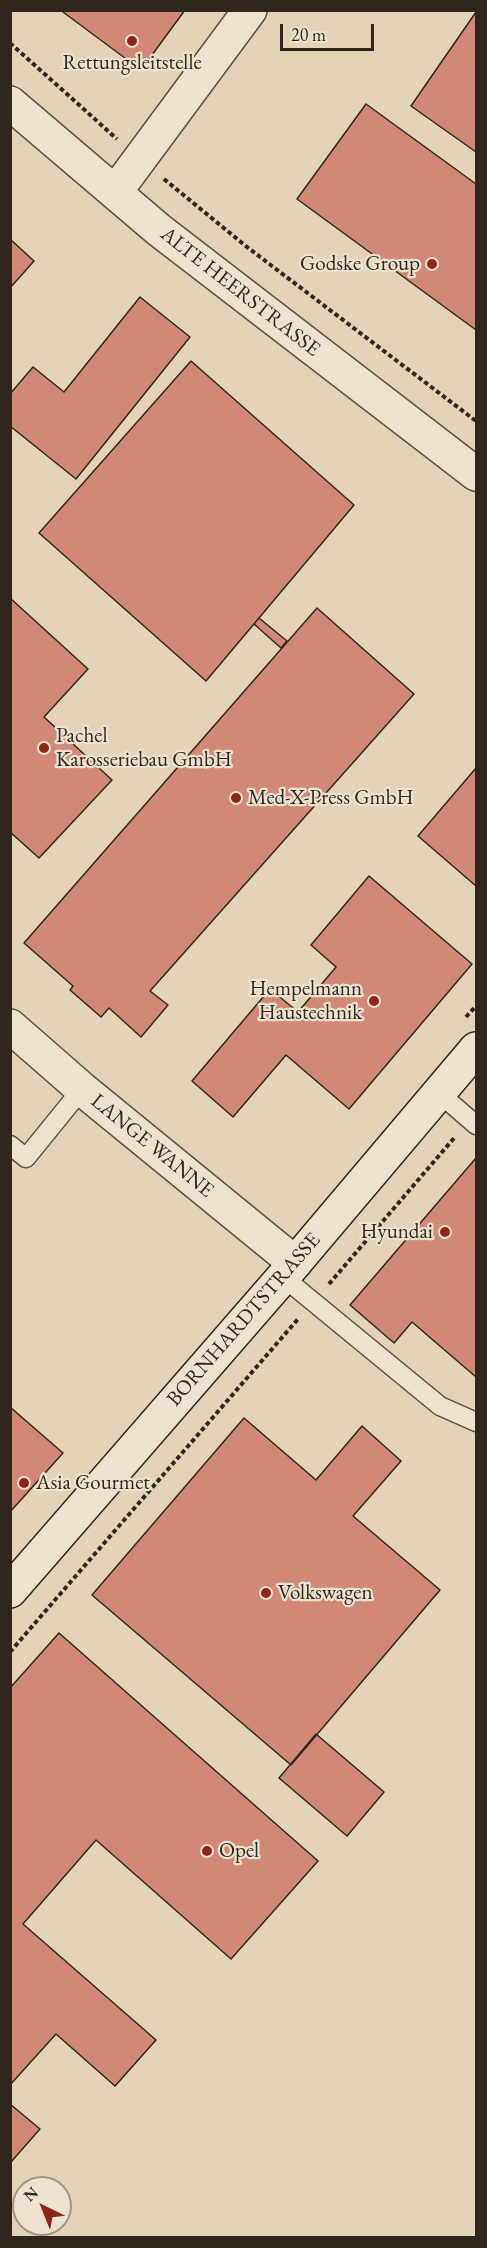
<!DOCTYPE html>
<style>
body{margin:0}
#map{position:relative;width:487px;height:2248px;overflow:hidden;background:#e4d3b6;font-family:"EB Garamond",serif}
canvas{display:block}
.frame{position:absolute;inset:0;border:12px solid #2f271d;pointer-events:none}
.north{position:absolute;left:12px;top:2176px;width:60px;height:60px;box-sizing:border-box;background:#ede2d0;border:2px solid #a19788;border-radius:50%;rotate:317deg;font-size:16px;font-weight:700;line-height:24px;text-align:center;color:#2f271d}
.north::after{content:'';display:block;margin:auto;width:21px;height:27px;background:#8f2418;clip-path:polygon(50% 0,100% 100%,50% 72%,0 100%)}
.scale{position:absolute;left:280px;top:24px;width:94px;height:27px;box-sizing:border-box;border:3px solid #2f271d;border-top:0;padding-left:8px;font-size:18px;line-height:21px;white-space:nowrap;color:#2f271d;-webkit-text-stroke:4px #ede2d0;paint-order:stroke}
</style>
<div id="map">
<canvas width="487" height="2248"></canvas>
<div class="frame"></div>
<div class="north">N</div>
<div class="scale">20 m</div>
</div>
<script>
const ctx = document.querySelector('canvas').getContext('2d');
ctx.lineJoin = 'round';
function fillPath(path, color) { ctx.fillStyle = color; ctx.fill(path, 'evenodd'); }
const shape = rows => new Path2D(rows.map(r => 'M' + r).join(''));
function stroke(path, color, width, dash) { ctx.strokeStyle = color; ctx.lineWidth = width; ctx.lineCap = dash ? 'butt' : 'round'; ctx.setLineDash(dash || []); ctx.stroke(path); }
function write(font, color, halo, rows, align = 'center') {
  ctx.font = font + ' "EB Garamond",serif'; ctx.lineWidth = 4.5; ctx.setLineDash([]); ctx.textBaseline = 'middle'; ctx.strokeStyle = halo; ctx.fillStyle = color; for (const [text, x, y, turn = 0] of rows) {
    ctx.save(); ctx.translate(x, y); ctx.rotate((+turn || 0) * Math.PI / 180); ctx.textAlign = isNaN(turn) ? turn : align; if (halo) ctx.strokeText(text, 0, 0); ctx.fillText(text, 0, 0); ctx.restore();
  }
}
const building = shape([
 [64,10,185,10,141,70,63,12,64,10],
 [476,12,476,152,411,106,476,12],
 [366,104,476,184,476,330,297,199,366,104],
 [10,239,34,261,10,288,10,239],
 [140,297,190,337,76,479,10,426,10,394,33,367,64,392,140,297],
 [191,361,354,505,206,681,39,533,191,361],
 [10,598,88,669,44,717,112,780,39,858,10,832,10,598],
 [317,608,414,694,150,991,168,1005,141,1037,109,1008,101,1017,70,990,73,986,24,943,317,608],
 [259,618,287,641,281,648,254,624,259,618],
 [476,768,476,886,418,836,476,768],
 [369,876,472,964,349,1109,286,1055,233,1117,192,1081,270,989,298,1012,336,967,311,945,369,876],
 [476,1158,476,1377,412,1322,394,1343,350,1305,476,1158],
 [10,1407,63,1453,10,1512,10,1407],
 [244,1418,316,1480,362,1426,401,1461,353,1516,440,1590,291,1765,92,1595,244,1418],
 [59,1633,318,1861,231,1959,96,1840,23,1924,156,2040,115,2086,56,2034,10,2085,10,1688,59,1633],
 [316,1734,384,1792,347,1836,279,1778,316,1734],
 [10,2104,40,2129,11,2162,10,2161,10,2104]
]);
fillPath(building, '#d18875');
stroke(building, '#2f271d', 1.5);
const lane = shape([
 [439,1093,476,1125],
 [10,1145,26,1158,82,1089],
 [283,1277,440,1406,476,1422]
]);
const street = shape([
 [10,103,159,230,476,474],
 [116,191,250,10],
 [10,1026,82,1089,295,1263]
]);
const secondary = shape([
 [10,1591,283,1277,476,1049]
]);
stroke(lane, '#5c5243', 21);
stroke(street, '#5c5243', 36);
stroke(secondary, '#2f271d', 36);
stroke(shape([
 [10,43,117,139],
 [164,179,247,247,476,421],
 [466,1017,476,1006],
 [329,1284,455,1137],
 [10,1652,298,1319]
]), '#2f271d', 4, [4.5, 3]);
stroke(lane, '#ede2d0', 18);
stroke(street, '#ede2d0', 33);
stroke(secondary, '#ede2d0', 33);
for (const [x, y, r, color] of [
 [132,41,6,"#8f2418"],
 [432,264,6,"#8f2418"],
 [44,748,6,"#8f2418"],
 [236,798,6,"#8f2418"],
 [374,1001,6,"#8f2418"],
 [445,1232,6,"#8f2418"],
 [24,1483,6,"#8f2418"],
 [266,1593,6,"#8f2418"],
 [207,1851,6,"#8f2418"]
]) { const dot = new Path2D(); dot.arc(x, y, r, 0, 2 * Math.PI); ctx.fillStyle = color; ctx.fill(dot); stroke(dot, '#ede2d0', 2); }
write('21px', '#2f271d', '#ede2d0', [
 ["Rettungsleitstelle",132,63,"center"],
 ["Godske Group",420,264,"right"],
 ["Pachel",56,736],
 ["Karosseriebau GmbH",56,760],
 ["Med-X-Press GmbH",248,798],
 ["Hempelmann",362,989,"right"],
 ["Haustechnik",362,1013,"right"],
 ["Hyundai",433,1232,"right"],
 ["Asia Gourmet",36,1483],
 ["Volkswagen",278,1593],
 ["Opel",219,1851]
], 'left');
write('21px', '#2f271d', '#ede2d0', [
 ["ALTE HEERSTRASSE",240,292,38],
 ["LANGE WANNE",152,1146,39],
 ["BORNHARDTSTRASSE",244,1320,-49]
]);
</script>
